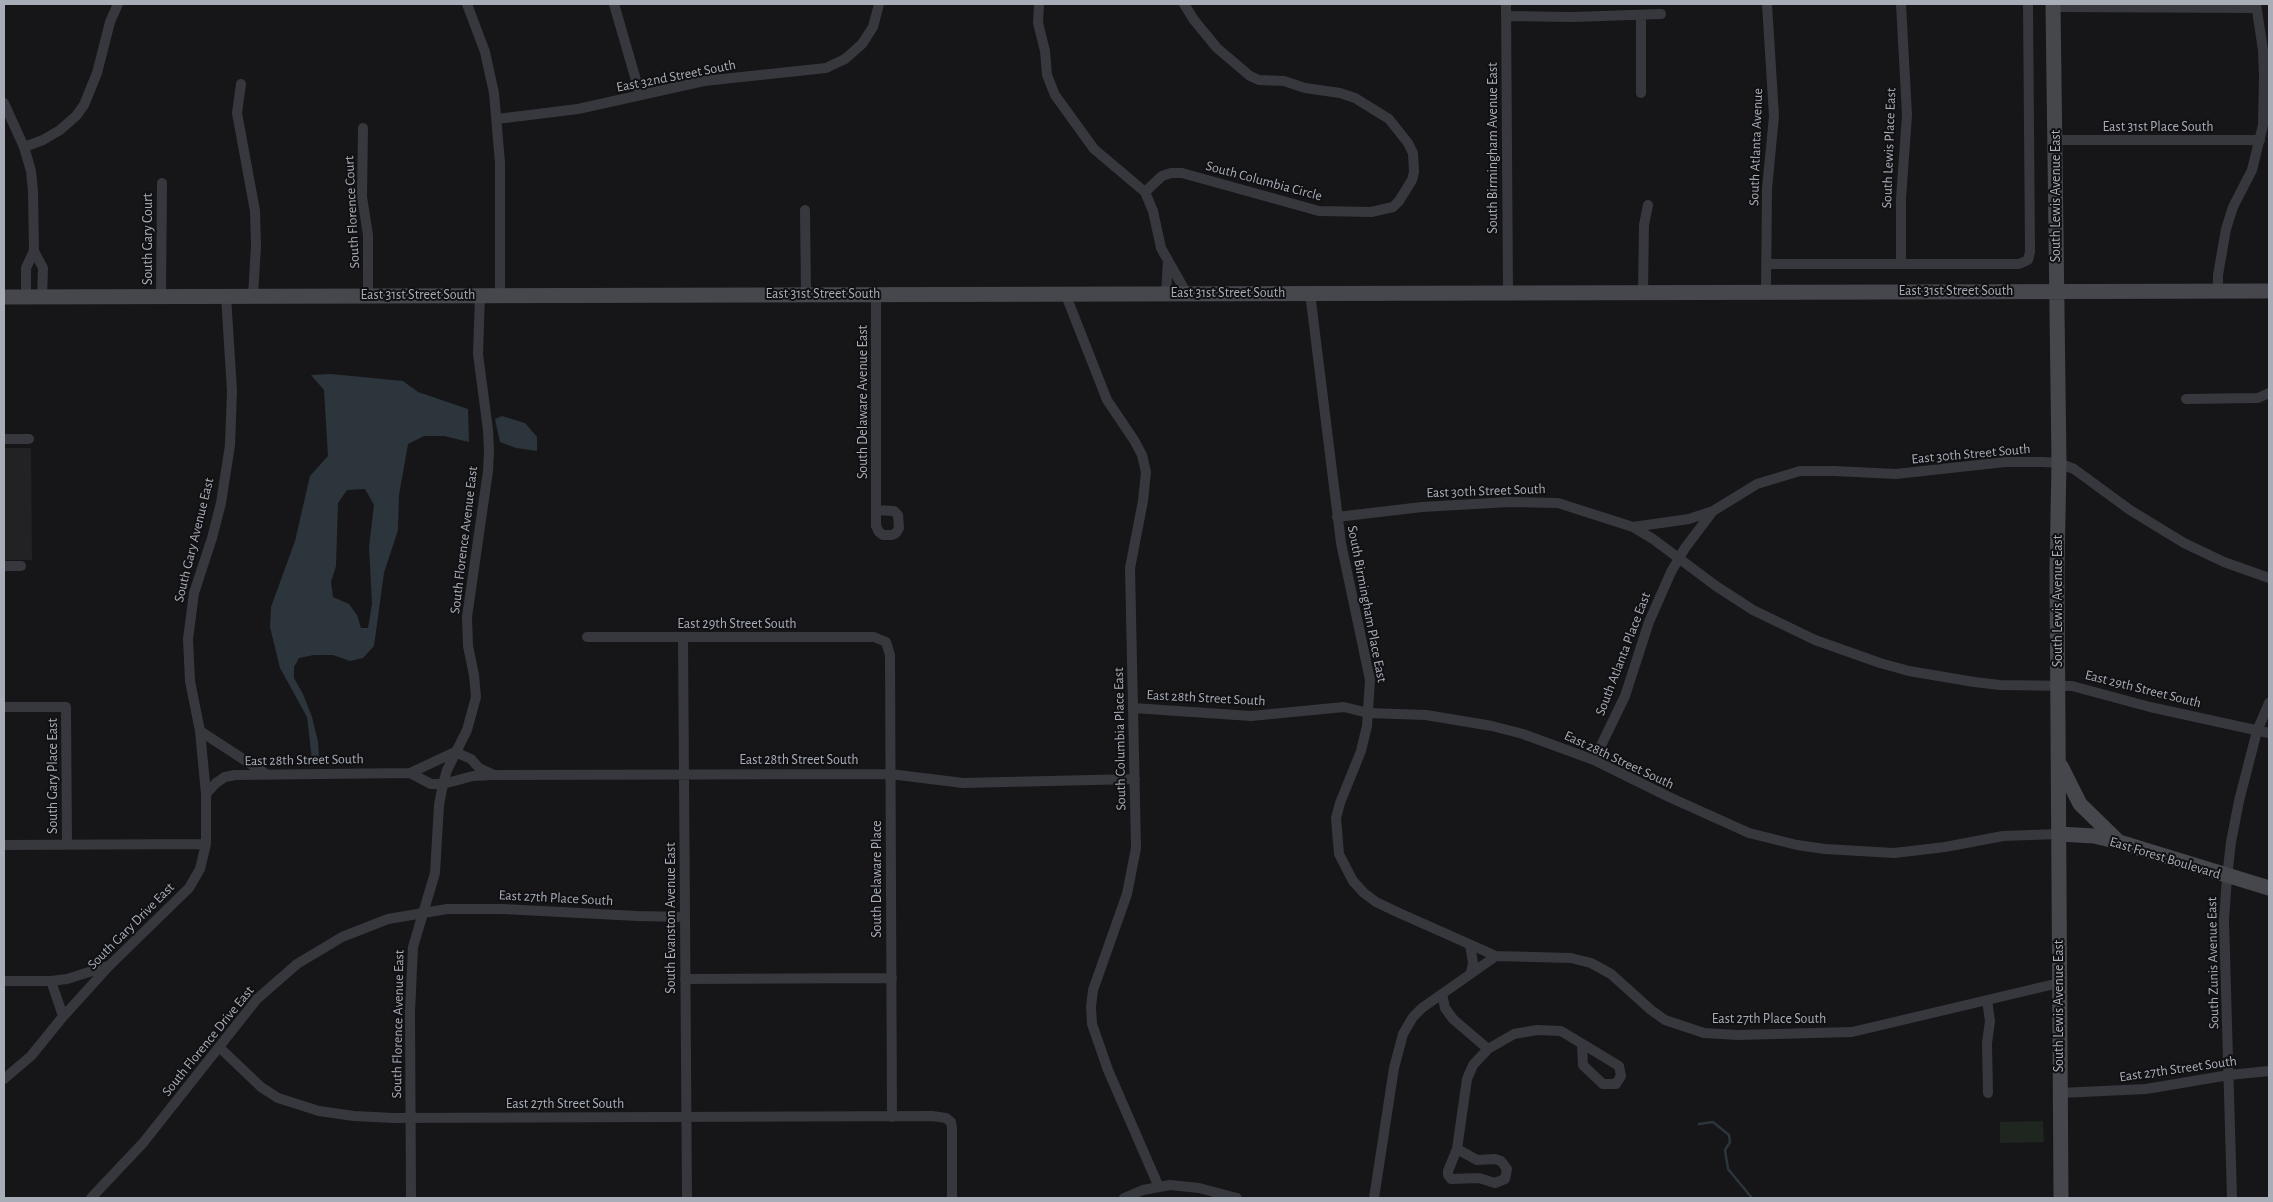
<!DOCTYPE html>
<style>
body{margin:0}
#map{position:relative;width:2273px;height:1202px;overflow:hidden;background:#161618;font-family:"Alegreya Sans",sans-serif}
canvas{display:block}
.frame{position:absolute;inset:0;border:5px solid #a8adb8;pointer-events:none}
</style>
<div id="map">
<canvas width="2273" height="1202"></canvas>
<div class="frame"></div>
</div>
<script>
const ctx = document.querySelector('canvas').getContext('2d');
ctx.lineJoin = 'round';
function fillPath(path, color) { ctx.fillStyle = color; ctx.fill(path, 'evenodd'); }
const shape = rows => new Path2D(rows.map(r => 'M' + r).join(''));
function stroke(path, color, width, dash) { ctx.strokeStyle = color; ctx.lineWidth = width; ctx.lineCap = dash ? 'butt' : 'round'; ctx.setLineDash(dash || []); ctx.stroke(path); }
function write(font, color, halo, rows, align = 'center') {
  ctx.font = font + ' "Alegreya Sans",sans-serif'; ctx.lineWidth = 4; ctx.setLineDash([]); ctx.textBaseline = 'middle'; ctx.strokeStyle = halo; ctx.fillStyle = color; for (const [text, x, y, turn = 0] of rows) {
    ctx.save(); ctx.translate(x, y); ctx.rotate((+turn || 0) * Math.PI / 180); ctx.textAlign = isNaN(turn) ? turn : align; if (halo) ctx.strokeText(text, 0, 0); ctx.fillText(text, 0, 0); ctx.restore();
  }
}
fillPath(shape([
 [4,448,31,448,32,560,4,560]
]), '#222225');
fillPath(shape([
 [2043,1121,2044,1142,2000,1143,2000,1122]
]), '#1e261f');
fillPath(shape([
 [331,374,403,381,418,392,468,409,469,442,444,436,424,436,408,444,399,495,398,530,384,573,374,646,363,658,350,661,333,655,314,655,299,658,294,667,294,678,303,694,312,717,318,742,319,758,312,760,307,717,280,668,270,627,271,607,295,541,310,476,328,456,324,390,311,375],
 [365,489,374,505,369,547,372,604,368,628,361,628,357,615,349,604,333,597,331,582,336,566,338,503,347,490],
 [502,416,525,423,537,437,537,451,516,448,500,442,495,419]
]), '#2c353c');
stroke(shape([
 [1699,1124,1713,1122,1729,1135,1730,1142,1725,1150,1728,1169,1752,1198]
]), '#2c353c', 2.5);
stroke(shape([
 [467,4,485,52,494,93,500,163,500,295],
 [614,4,640,94],
 [1039,4,1038,23,1045,51,1047,75,1055,95,1094,149,1145,192,1162,176,1171,173,1182,173,1319,211,1371,212,1393,207,1399,201,1412,180,1414,172,1413,153,1408,143,1389,119,1355,98,1340,93,1305,88,1284,81,1259,80,1250,76,1217,48,1194,20,1184,4],
 [1506,4,1508,292],
 [1901,4,1907,115,1901,199,1901,264],
 [2053,7,2256,8],
 [1506,16,1572,17,1661,14],
 [1641,16,1641,93],
 [241,84,237,113,255,211,256,246,253,296],
 [4,103,24,147,31,171,33,191,34,251,26,268,26,297],
 [497,119,578,109,704,81,826,68,845,59,862,44,873,27,879,4],
 [363,128,362,197,368,235,368,296],
 [2056,140,2260,140],
 [24,147,43,140,60,130,76,116,84,105,97,73,110,22,118,4],
 [1145,192,1153,211,1161,248,1187,294],
 [805,210,806,294],
 [34,251,43,268,42,297],
 [1767,264,2019,264,2028,260,2030,252,2028,4],
 [1766,291,1767,189,1774,116,1767,4],
 [2218,291,2218,275,2226,229,2233,207,2252,170,2263,125,2264,77,2263,50,2256,4],
 [1643,292,1644,225,1648,205],
 [1065,293,1107,400,1134,440,1142,455,1146,472,1143,501,1130,568,1136,848,1127,894,1093,990,1091,1007,1092,1024,1108,1070,1158,1185],
 [1166,293,1168,260],
 [1310,293,1341,543,1370,680,1367,726,1361,751,1340,803,1336,818,1339,854,1353,881,1364,893,1376,902,1397,912,1496,956,1571,958,1591,963,1611,974,1651,1010,1665,1020,1704,1033,1738,1035,1852,1032,2059,983],
 [876,294,876,526,879,532,883,535,892,535,896,533,899,528,898,515,894,511,876,510],
 [161,296,162,183],
 [2186,399,2258,398,2269,393],
 [4,439,29,439],
 [1337,517,1422,507,1509,502,1558,503,1633,527,1653,539,1716,586,1753,610,1815,640,1880,663,1909,671,1974,682,2000,685,2072,686,2150,707,2269,733],
 [1633,527,1689,519,1713,511,1757,484,1800,471,1834,471,1896,474,2005,462,2043,462,2059,463,2074,469,2130,510,2184,543,2224,562,2269,578],
 [4,566,21,566],
 [587,637,874,637,886,642,890,655,892,1117],
 [683,637,687,1198],
 [4,707,66,707,67,844],
 [1133,708,1251,716,1344,707,1368,713,1426,715,1492,726,1523,734,1594,760,1669,797,1749,833,1797,845,1825,849,1894,853,1945,847,2003,836,2059,834],
 [200,731,266,774],
 [1594,760,1625,696,1649,622,1671,572,1685,548,1713,511],
 [410,773,431,784,443,784,473,776,493,775,890,774,963,783,1135,779],
 [206,794,216,783,225,777,235,775,410,773,455,752,471,759,479,768,492,774],
 [4,845,206,844],
 [1470,945,1473,963,1471,972],
 [685,979,892,978],
 [4,981,51,981,67,979,108,966],
 [51,981,63,1016],
 [1442,994,1445,1008,1453,1019,1488,1049],
 [1987,1000,1990,1021,1987,1043,1988,1093],
 [219,1047,261,1087,278,1098,319,1111,354,1116,394,1118,932,1116,946,1118,951,1122,952,1128,952,1198],
 [4,1079,31,1056,61,1019,109,966,189,888,200,869,206,844,206,794,200,731,190,681,188,639,194,593,212,538,221,503,230,445,232,391,226,296],
 [2060,1093,2146,1089,2229,1075,2269,1071],
 [1457,1149,1477,1160,1495,1159,1501,1161,1507,1169,1505,1179,1495,1183,1479,1178,1451,1179,1448,1175,1448,1171,1457,1149,1467,1079,1473,1065,1488,1049,1514,1034,1537,1030,1561,1031,1619,1066,1621,1076,1616,1084,1603,1084,1583,1065,1582,1045],
 [91,1198,143,1143,257,999,297,964,342,937,388,919,447,909,503,909,637,916,685,917],
 [411,1198,410,1012,413,947,435,873,439,805,443,784,447,770,467,730,476,697,474,675,468,646,467,617,488,471,489,451,488,430,478,354,480,295],
 [1124,1198,1143,1190,1170,1185,1199,1188,1237,1198],
 [1374,1198,1394,1068,1403,1034,1413,1017,1422,1008,1496,956],
 [2232,1198,2224,920,2227,877,2231,842,2239,801,2257,731,2269,703]
]), '#37383d', 10);
stroke(shape([
 [2053,4,2059,463,2057,570,2061,1198],
 [4,297,2269,291],
 [2061,766,2080,804,2119,842],
 [2059,834,2094,836,2119,842,2269,888]
]), '#45474d', 15);
write('14px', '#a8adb8', '#111113', [
 ["East 32nd Street South",676,76,-11],
 ["East 31st Place South",2158,127],
 ["South Atlanta Avenue",1756,147,-88],
 ["South Birmingham Avenue East",1493,148,-90],
 ["South Lewis Place East",1889,148,-88],
 ["South Columbia Circle",1264,181,15],
 ["South Lewis Avenue East",2056,196,-90],
 ["South Florence Court",352,212,-93],
 ["South Gary Court",148,239,-90],
 ["East 31st Street South",1956,291],
 ["East 31st Street South",1228,293],
 ["East 31st Street South",823,294],
 ["East 31st Street South",418,295],
 ["South Delaware Avenue East",863,402,-90],
 ["East 30th Street South",1971,454,-5],
 ["East 30th Street South",1486,491,-2],
 ["South Gary Avenue East",194,540,-76],
 ["South Florence Avenue East",464,540,-83],
 ["South Lewis Avenue East",2058,601,-90],
 ["South Birmingham Place East",1367,604,79],
 ["East 29th Street South",737,624],
 ["South Atlanta Place East",1623,654,-69],
 ["East 29th Street South",2143,689,14],
 ["East 28th Street South",1206,698,3],
 ["South Columbia Place East",1120,739,-91],
 ["East 28th Street South",304,760,-1],
 ["East 28th Street South",799,760],
 ["East 28th Street South",1619,760,25],
 ["South Gary Place East",53,776,-90],
 ["East Forest Boulevard",2165,858,17],
 ["South Delaware Place",877,879,-90],
 ["East 27th Place South",556,898,3],
 ["South Evanston Avenue East",671,918,-90],
 ["South Gary Drive East",131,926,-45],
 ["South Zunis Avenue East",2213,963,-91],
 ["South Lewis Avenue East",2059,1006,-90],
 ["East 27th Place South",1769,1019],
 ["South Florence Avenue East",398,1024,-89],
 ["South Florence Drive East",208,1041,-51],
 ["East 27th Street South",2178,1069,-8],
 ["East 27th Street South",565,1104]
]);
</script>
